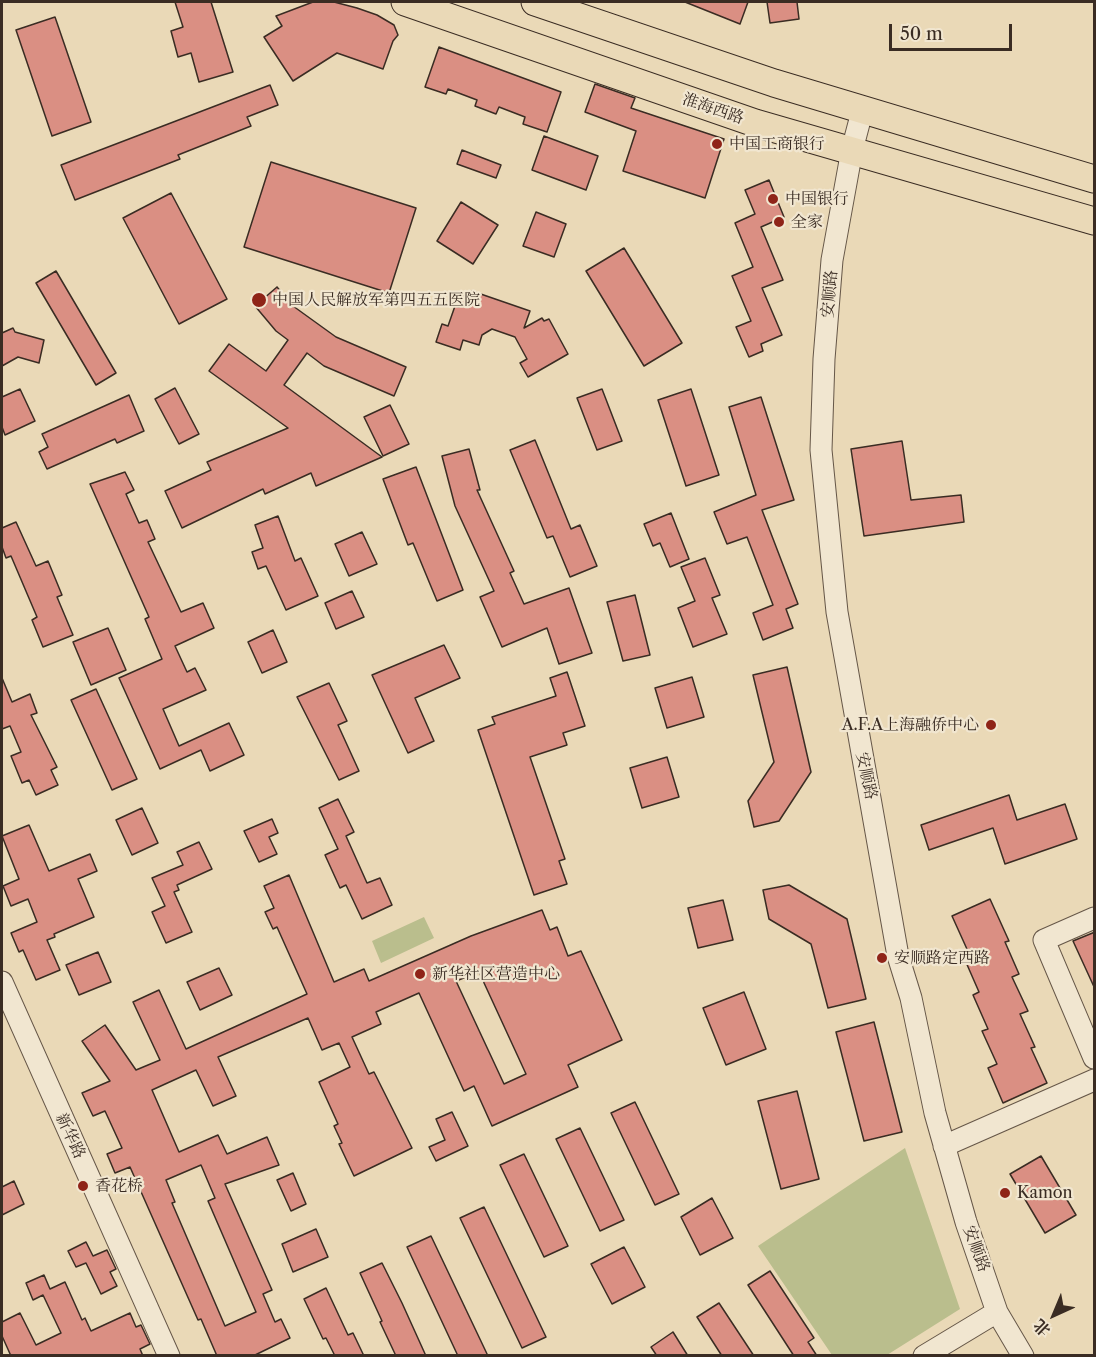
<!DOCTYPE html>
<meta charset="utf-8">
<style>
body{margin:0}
#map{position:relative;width:1096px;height:1357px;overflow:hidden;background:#ead9b7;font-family:"Libre Caslon Text","Noto Serif SC",serif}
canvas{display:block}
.frame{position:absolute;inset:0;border:3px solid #3a2c23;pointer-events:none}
.north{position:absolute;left:1024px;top:1285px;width:60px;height:60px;-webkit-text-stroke:4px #f1e6d0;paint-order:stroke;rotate:224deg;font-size:16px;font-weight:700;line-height:24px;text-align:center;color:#3a2c23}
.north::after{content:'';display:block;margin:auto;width:21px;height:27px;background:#3a2c23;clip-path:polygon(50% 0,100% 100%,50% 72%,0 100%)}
.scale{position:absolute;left:889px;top:24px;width:123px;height:27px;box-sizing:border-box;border:3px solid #3a2c23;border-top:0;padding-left:8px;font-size:18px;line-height:21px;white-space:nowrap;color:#3a2c23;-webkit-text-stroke:4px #f1e6d0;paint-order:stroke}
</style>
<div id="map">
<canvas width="1096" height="1357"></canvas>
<div class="frame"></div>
<div class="north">北</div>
<div class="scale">50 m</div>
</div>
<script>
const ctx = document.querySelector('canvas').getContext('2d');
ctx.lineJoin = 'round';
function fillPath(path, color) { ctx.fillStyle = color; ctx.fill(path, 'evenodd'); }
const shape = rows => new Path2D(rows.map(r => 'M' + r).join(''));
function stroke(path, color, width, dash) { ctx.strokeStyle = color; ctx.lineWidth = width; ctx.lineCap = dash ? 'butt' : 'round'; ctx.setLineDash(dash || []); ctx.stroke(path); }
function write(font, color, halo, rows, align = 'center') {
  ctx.font = font + ' "Libre Caslon Text","Noto Serif SC",serif'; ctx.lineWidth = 4.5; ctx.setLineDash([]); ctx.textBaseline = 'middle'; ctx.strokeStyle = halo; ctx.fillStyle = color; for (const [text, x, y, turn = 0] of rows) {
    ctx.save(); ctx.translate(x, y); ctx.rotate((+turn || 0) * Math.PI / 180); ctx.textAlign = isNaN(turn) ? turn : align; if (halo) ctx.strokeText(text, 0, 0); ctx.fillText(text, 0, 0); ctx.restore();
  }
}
fillPath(shape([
 [424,917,434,938,381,963,372,941],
 [905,1148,960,1309,887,1355,832,1355,758,1246]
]), '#babe8d');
const building = shape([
 [175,2,211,2,233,72,199,82,191,53,178,57,171,31,183,27,175,2],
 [313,2,334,2,357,8,377,15,394,25,398,35,393,41,383,69,337,53,293,81,264,37,282,26,276,16,313,2],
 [685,2,748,2,740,24,685,2],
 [767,2,797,2,799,19,770,23,767,2],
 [55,17,91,122,52,136,16,30,55,17],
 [439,47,561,92,547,132,523,124,525,117,499,107,496,114,475,106,477,100,448,89,446,94,425,87,439,47],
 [595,84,635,98,631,108,724,139,705,198,623,171,636,131,585,112,595,84],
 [270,85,278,105,247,117,251,126,178,155,180,159,75,200,61,165,270,85],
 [544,136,598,156,586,190,532,170,544,136],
 [462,150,501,165,496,178,457,164,462,150],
 [271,162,416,208,389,293,244,247,271,162],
 [769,180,784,217,761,227,783,280,762,288,782,335,761,344,763,351,749,357,736,327,751,321,732,276,753,267,735,223,755,214,745,190,769,180],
 [171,193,227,299,179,324,123,218,171,193],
 [461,202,498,225,473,264,437,241,461,202],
 [536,212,566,224,554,257,523,246,536,212],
 [624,248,682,343,644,366,586,271,624,248],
 [56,271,116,373,96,385,36,283,56,271],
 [277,287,293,306,336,337,406,367,394,396,324,366,307,353,284,385,382,457,316,486,311,473,265,494,263,489,182,528,165,491,211,470,207,462,288,428,209,371,229,344,266,371,288,340,276,331,255,306,277,287],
 [472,291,530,311,524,328,542,318,544,321,549,319,568,354,528,377,520,363,527,359,515,337,492,329,482,335,479,345,463,340,460,350,436,342,442,324,448,326,455,306,459,307,464,293,471,296,472,291],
 [13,328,15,332,44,340,39,363,18,357,2,366,2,333,13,328],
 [175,388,199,434,179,444,155,399,175,388],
 [20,389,35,421,5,435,2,427,2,397,20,389],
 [602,389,622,441,597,450,577,398,602,389],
 [691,389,719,475,686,486,658,400,691,389],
 [129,395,144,431,117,443,115,439,47,469,39,452,48,447,42,434,129,395],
 [761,397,794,500,762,510,798,604,786,609,793,628,763,640,753,613,773,605,747,537,727,544,714,512,756,495,729,407,761,397],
 [390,405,409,444,383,456,364,417,390,405],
 [535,440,571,529,580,525,597,566,570,577,553,536,547,538,510,450,535,440],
 [902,441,911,500,961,495,964,522,864,536,851,449,902,441],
 [469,449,480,490,477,490,514,571,510,573,524,604,569,588,592,653,559,664,547,628,502,647,480,597,494,591,455,506,442,456,469,449],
 [416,467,463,590,437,601,413,543,408,545,383,479,416,467],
 [125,472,134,490,126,494,139,523,147,520,155,539,148,542,181,612,203,603,214,628,175,646,187,672,195,668,206,690,163,709,179,746,229,723,244,755,210,771,201,750,160,769,119,678,162,659,145,619,149,617,90,484,125,472],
 [671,513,689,559,670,567,660,543,653,546,644,524,671,513],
 [278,516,295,561,301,558,318,596,286,610,266,566,258,569,252,552,263,548,255,525,278,516],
 [16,522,36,566,48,561,62,595,57,597,73,635,43,647,32,620,37,617,11,556,6,558,2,547,2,528,16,522],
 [362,532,377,564,349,576,335,544,362,532],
 [705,558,720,595,712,598,727,634,693,647,678,608,695,601,681,567,705,558],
 [352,591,364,617,336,629,325,603,352,591],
 [635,595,650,655,623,661,607,602,635,595],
 [108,628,126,670,91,685,73,642,108,628],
 [273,630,287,662,262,673,248,642,273,630],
 [444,645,460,678,415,698,434,741,408,753,372,675,444,645],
 [787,667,811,772,779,821,754,827,748,801,774,762,753,675,787,667],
 [567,672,585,726,563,733,567,745,530,757,565,859,559,861,567,884,534,895,478,730,495,724,492,717,556,696,550,678,567,672],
 [692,677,704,717,667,728,655,688,692,677],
 [2,678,12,702,30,694,37,713,31,715,57,767,51,770,58,785,36,795,29,780,22,783,11,756,21,752,10,726,2,729,2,678],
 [329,683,347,721,338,725,359,771,339,780,297,697,329,683],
 [96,689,137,779,112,790,71,700,96,689],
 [667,757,679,797,642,808,630,768,667,757],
 [1009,795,1017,820,1065,804,1077,839,1005,864,993,828,929,850,921,825,1009,795],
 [338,799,354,832,346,836,367,883,380,878,392,905,362,919,346,885,340,888,325,855,338,849,319,808,338,799],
 [142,808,158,843,132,855,116,820,142,808],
 [272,819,278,833,269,837,277,854,259,862,244,831,272,819],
 [29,825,49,871,90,854,97,871,78,879,94,917,54,934,55,937,47,940,60,970,36,980,23,950,19,952,11,933,37,922,28,899,11,906,3,886,19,879,2,836,29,825],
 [199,842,212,869,177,885,179,890,174,892,192,932,166,943,152,912,165,906,152,878,183,865,177,852,199,842],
 [289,875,334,982,364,969,369,981,471,936,542,910,550,930,557,927,568,956,581,951,622,1040,568,1065,578,1087,492,1126,474,1086,464,1091,419,993,376,1012,381,1024,352,1037,369,1074,374,1072,412,1148,354,1176,339,1144,342,1143,334,1126,338,1124,319,1082,350,1067,339,1043,322,1050,308,1018,218,1057,236,1096,213,1106,196,1070,152,1090,179,1152,218,1135,227,1154,267,1137,279,1165,225,1184,272,1290,263,1294,275,1322,281,1319,290,1338,253,1356,217,1356,201,1319,198,1320,130,1167,115,1173,107,1154,122,1148,105,1111,93,1116,82,1093,110,1081,82,1041,105,1025,136,1070,160,1060,133,1002,159,990,186,1049,307,994,277,927,273,929,265,912,274,908,264,886,289,875],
 [479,972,526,1074,504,1084,456,981,479,972],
 [201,1165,215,1198,208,1201,256,1312,225,1326,172,1203,175,1202,166,1180,201,1165],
 [789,885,847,919,866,999,828,1008,811,944,769,919,763,890,789,885],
 [990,899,1009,941,1005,942,1019,974,1012,977,1028,1011,1020,1014,1035,1047,1031,1048,1047,1083,1003,1103,988,1068,997,1064,982,1031,988,1029,973,995,979,992,965,960,971,958,952,916,990,899],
 [723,900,733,940,698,948,688,908,723,900],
 [1095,932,1095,989,1073,941,1095,932],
 [98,952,111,982,79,995,66,965,98,952],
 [219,968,232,995,200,1010,187,982,219,968],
 [744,992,766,1049,726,1065,703,1008,744,992],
 [874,1022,902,1132,864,1141,836,1032,874,1022],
 [797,1091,819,1179,781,1189,758,1101,797,1091],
 [635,1102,679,1194,655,1205,611,1113,635,1102],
 [452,1112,468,1146,436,1161,429,1147,445,1140,436,1119,452,1112],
 [580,1128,624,1220,600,1231,556,1139,580,1128],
 [524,1154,568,1246,544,1257,500,1165,524,1154],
 [1041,1156,1076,1215,1045,1233,1010,1174,1041,1156],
 [293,1173,306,1204,291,1211,277,1180,293,1173],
 [14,1181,24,1204,2,1215,2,1187,14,1181],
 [712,1198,733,1238,700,1255,681,1217,712,1198],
 [484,1207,546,1337,522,1348,460,1218,484,1207],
 [316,1229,328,1257,293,1272,282,1244,316,1229],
 [431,1236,488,1356,458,1356,407,1247,431,1236],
 [86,1242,93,1256,107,1250,116,1269,110,1272,117,1286,101,1294,86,1263,76,1267,68,1251,86,1242],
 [624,1247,645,1287,612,1304,591,1264,624,1247],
 [382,1263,402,1303,426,1356,396,1356,380,1322,382,1321,360,1273,382,1263],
 [770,1271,814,1338,808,1342,817,1356,794,1356,748,1285,770,1271],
 [44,1275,50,1289,65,1282,82,1320,85,1318,91,1331,130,1313,136,1327,141,1325,150,1344,140,1349,143,1356,11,1356,2,1336,2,1322,20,1313,36,1345,61,1333,43,1295,33,1300,26,1283,44,1275],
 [326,1288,348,1335,353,1333,364,1356,335,1356,326,1338,323,1339,304,1299,326,1288],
 [719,1303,754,1356,722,1356,697,1317,719,1303],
 [673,1332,688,1356,657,1356,651,1347,673,1332]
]);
fillPath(building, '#da8f83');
stroke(building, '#3a2c23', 1.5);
const minor = shape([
 [863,108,852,150,832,260,824,359,821,450,837,612,898,956,911,998,935,1113,966,1222,997,1312,1023,1356],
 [1094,918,1044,940,1094,1058],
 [2,982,169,1356],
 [944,1146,1094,1080],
 [924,1356,997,1312]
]);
const major = shape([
 [405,2,755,123,1094,221],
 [535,2,774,83,1094,179]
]);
stroke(minor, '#665748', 23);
stroke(major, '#3a2c23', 29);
stroke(minor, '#f1e6d0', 21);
stroke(major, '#ead9b7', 27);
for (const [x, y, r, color] of [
 [717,144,6,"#8f2418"],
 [773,199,6,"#8f2418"],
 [779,222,6,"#8f2418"],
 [259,300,8,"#8f2418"],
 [991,725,6,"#8f2418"],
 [882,958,6,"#8f2418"],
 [420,974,6,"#8f2418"],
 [83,1186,6,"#8f2418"],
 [1005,1193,6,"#8f2418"]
]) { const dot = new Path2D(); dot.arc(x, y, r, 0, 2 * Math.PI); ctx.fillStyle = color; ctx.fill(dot); stroke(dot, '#f1e6d0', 2); }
write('16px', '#3a2c23', '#f1e6d0', [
 ["淮海西路",713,109,19],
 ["安顺路",830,294,-85],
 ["安顺路",866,776,78],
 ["新华路",70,1136,65],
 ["安顺路",976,1249,70]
]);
write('16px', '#3a2c23', '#f1e6d0', [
 ["中国工商银行",729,144],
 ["中国银行",785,199],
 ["全家",791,222],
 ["中国人民解放军第四五五医院",272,300],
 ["A.F.A上海融侨中心",979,725,"right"],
 ["安顺路定西路",894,958],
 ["新华社区营造中心",432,974],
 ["香花桥",95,1186],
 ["Kamon",1017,1193]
], 'left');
</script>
